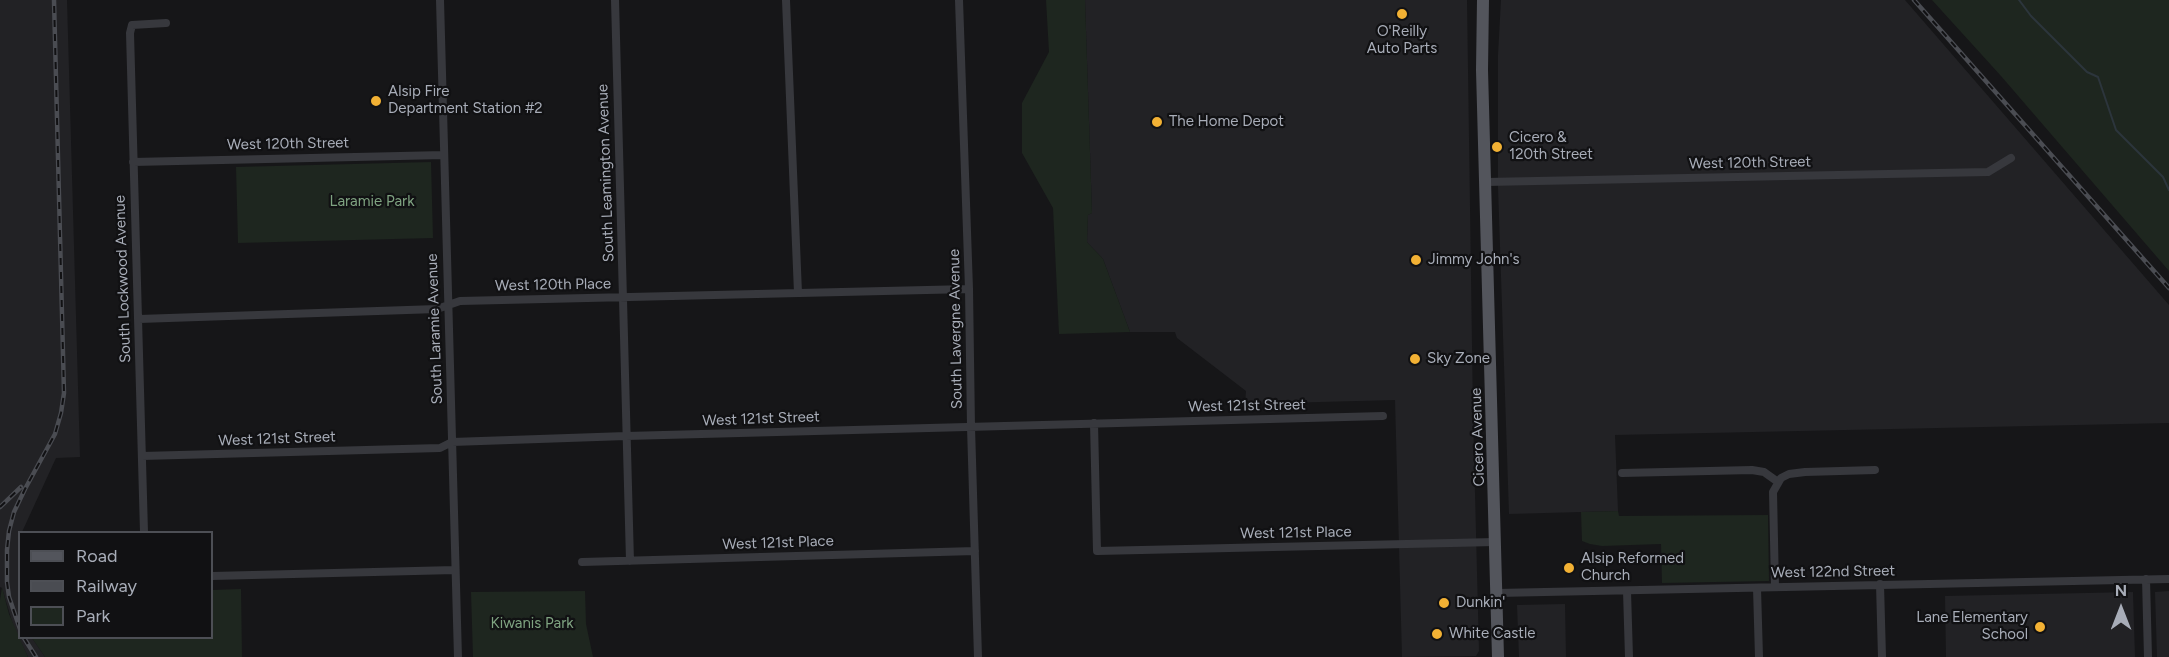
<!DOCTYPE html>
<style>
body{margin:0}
#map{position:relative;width:2169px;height:657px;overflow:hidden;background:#161618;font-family:Figtree,sans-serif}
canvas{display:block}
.legend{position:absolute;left:18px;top:531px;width:195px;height:108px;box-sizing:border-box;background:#111113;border:2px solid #4d4f55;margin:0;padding:8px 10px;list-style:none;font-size:18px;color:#a8adb8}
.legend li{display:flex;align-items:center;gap:12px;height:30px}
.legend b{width:30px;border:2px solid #4d4f55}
.north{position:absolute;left:2091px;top:579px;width:60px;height:60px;-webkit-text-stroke:4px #111113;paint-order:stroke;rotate:0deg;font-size:16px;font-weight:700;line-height:24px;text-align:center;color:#a8adb8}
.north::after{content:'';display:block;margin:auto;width:21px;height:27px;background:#a8adb8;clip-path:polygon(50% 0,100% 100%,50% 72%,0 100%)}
</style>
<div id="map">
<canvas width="2169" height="657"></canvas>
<ul class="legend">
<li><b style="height:8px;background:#53555c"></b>Road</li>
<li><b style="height:8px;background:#4a4c52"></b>Railway</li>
<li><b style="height:16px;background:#1e261f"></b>Park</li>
</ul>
<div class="north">N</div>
</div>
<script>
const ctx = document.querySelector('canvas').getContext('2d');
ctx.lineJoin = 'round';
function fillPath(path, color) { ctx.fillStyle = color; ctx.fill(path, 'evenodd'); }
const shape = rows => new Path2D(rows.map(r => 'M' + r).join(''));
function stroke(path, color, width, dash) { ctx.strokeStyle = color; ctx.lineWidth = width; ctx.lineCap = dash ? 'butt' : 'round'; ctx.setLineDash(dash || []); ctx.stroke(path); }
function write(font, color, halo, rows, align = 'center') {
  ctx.font = font + ' Figtree,sans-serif'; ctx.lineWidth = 4.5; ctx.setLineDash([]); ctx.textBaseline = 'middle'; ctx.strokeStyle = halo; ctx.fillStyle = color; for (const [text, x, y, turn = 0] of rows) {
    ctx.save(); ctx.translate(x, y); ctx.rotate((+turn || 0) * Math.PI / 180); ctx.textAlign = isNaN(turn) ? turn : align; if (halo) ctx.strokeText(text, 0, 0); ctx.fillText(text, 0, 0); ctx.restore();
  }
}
fillPath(shape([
 [0,0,67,0,80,457,56,458,22,532,20,532,18,565,20,638,32,638,45,657,28,657,14,628,2,588,0,587],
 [1085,0,1467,0,1473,414,1479,651,1476,656,1402,657,1395,400,1245,404,1246,391,1177,338,1175,332,1130,332,1103,259,1087,242,1088,215,1092,213],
 [1501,0,1905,0,2169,305,2169,423,1615,435,1618,511,1509,514,1498,187,1498,55],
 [2169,591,2169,657,2157,657,2155,592],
 [2133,592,2135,657,1946,657,1945,596],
 [1565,604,1566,657,1519,657,1517,605]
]), '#222225');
fillPath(shape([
 [1046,0,1085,0,1092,213,1088,215,1087,242,1103,259,1130,332,1059,334,1053,208,1022,153,1022,103,1049,52],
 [1932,0,2169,0,2169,271,2001,76],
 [431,162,433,238,238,243,236,167],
 [1618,511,1619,516,1768,515,1769,581,1662,583,1661,544,1602,546,1590,544,1582,541,1581,512],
 [2,587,9,614,28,657,0,657,0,600],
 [241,589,242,657,45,657,32,638,212,638,212,590],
 [585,591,586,624,593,657,473,657,471,592]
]), '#1e261f');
stroke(shape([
 [2019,0,2031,16,2087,72,2098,77,2116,130,2163,177,2169,190]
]), '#2c353c', 2);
stroke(shape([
 [440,0,458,657],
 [615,0,630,561],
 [786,0,798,293],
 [959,0,969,289,971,427,978,657],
 [133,162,444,155],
 [1486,182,1988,172,2011,158],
 [139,319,437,309,460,301,969,289],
 [1094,423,1097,551,1495,542],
 [142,456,440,448,452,442,626,436,1383,416],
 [1622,473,1752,470,1764,472,1778,482],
 [144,532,130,33,132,25,166,23],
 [582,562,975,551],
 [212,576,455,570],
 [2146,579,2148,657],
 [1880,584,1882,657],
 [1775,587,1773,492,1781,478,1789,474,1805,472,1875,470],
 [1757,588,1759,657],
 [1627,591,1629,657],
 [1497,593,2169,579]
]), '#37383d', 8);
stroke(shape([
 [1483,0,1482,70,1498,657]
]), '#53555c', 12);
const rail = shape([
 [1914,0,2169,288],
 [0,507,21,487],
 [20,629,9,597,7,582,7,550,9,531,14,512,25,489,55,434,61,413,64,393,54,0],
 [24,638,36,657]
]);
stroke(rail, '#4a4c52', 4.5);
stroke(rail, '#111113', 2, [7]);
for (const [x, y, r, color] of [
 [1402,14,6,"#f2b134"],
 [376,101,6,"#f2b134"],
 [1157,122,6,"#f2b134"],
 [1497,147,6,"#f2b134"],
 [1416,260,6,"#f2b134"],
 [1415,359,6,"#f2b134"],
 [1569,568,6,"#f2b134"],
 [1444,603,6,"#f2b134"],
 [2040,627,6,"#f2b134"],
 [1437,634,6,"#f2b134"]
]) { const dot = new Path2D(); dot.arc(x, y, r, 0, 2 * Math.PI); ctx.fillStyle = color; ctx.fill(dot); stroke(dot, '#111113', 2); }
write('15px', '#a8adb8', '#111113', [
 ["O'Reilly",1402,32,"center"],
 ["Auto Parts",1402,49,"center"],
 ["Alsip Fire",388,92],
 ["Department Station #2",388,109],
 ["The Home Depot",1169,122],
 ["Cicero &",1509,138],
 ["120th Street",1509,155],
 ["Jimmy John's",1428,260],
 ["Sky Zone",1427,359],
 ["Alsip Reformed",1581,559],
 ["Church",1581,576],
 ["Dunkin'",1456,603],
 ["Lane Elementary",2028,618,"right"],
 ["School",2028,635,"right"],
 ["White Castle",1449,634]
], 'left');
write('15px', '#a8adb8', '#111113', [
 ["West 120th Street",288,144,-1],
 ["West 120th Street",1750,163,-1],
 ["South Leamington Avenue",606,173,-92],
 ["South Lockwood Avenue",123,279,-92],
 ["West 120th Place",553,285,-1],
 ["South Laramie Avenue",435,329,-92],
 ["South Lavergne Avenue",956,329,-91],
 ["West 121st Street",1247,406,-1],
 ["West 121st Street",761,419,-2],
 ["Cicero Avenue",1478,437,-92],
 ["West 121st Street",277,439,-2],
 ["West 121st Place",1296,533,-1],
 ["West 121st Place",778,543,-2],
 ["West 122nd Street",1833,572,-1]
]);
write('15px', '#7fa381', '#111113', [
 ["Laramie Park",372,202],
 ["Kiwanis Park",532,624]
]);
</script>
